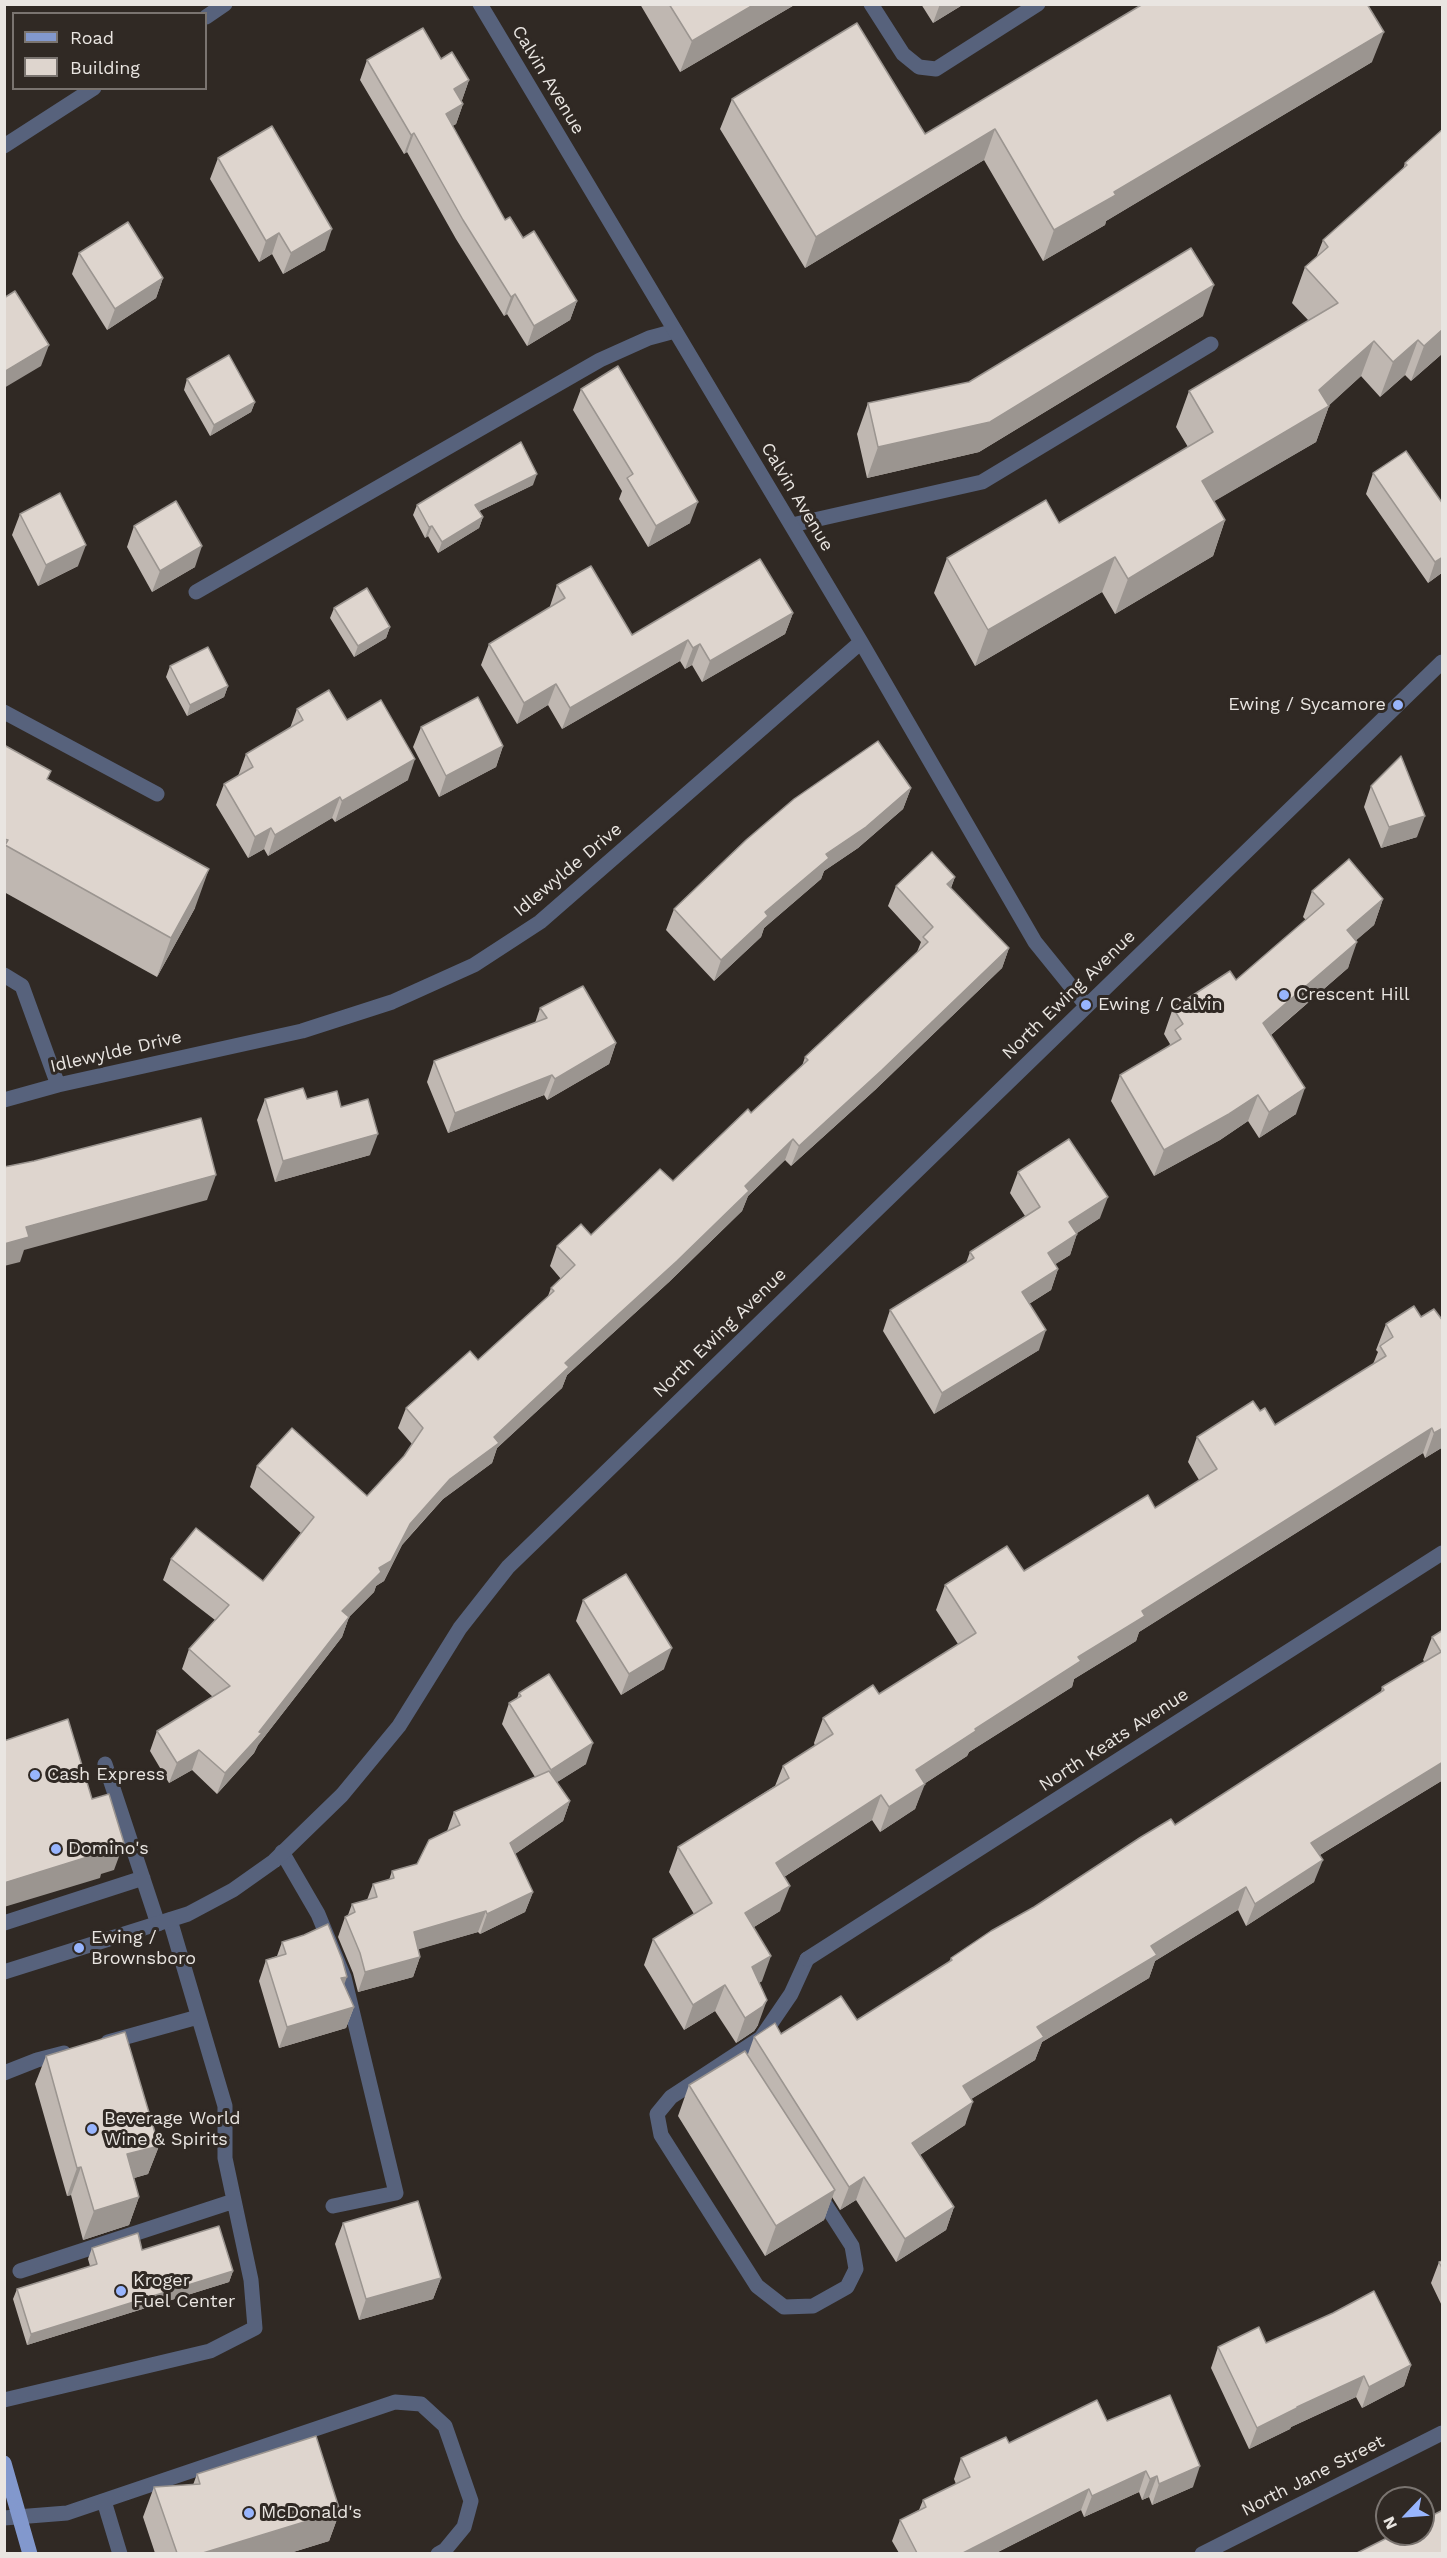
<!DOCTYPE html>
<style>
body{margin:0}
#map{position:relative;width:1447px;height:2558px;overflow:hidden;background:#302924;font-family:"Work Sans",sans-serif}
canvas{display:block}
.frame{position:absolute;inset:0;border:6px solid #e9e5e1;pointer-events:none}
.legend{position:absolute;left:12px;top:12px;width:195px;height:78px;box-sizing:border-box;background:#302924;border:2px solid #7a7470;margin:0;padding:8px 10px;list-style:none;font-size:18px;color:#e9e5e1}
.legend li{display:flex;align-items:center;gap:12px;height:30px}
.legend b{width:30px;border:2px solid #7a7470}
.north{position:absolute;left:1375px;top:2486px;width:60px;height:60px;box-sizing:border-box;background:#302924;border:2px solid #7a7470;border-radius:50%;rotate:245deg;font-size:16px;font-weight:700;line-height:24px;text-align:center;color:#e9e5e1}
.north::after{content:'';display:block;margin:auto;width:21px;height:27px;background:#98b5fd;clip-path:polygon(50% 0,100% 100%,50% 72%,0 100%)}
</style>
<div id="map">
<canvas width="1447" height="2558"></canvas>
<div class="frame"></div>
<ul class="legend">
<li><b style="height:8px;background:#8298cd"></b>Road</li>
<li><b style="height:16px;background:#ded5ce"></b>Building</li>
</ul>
<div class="north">N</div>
</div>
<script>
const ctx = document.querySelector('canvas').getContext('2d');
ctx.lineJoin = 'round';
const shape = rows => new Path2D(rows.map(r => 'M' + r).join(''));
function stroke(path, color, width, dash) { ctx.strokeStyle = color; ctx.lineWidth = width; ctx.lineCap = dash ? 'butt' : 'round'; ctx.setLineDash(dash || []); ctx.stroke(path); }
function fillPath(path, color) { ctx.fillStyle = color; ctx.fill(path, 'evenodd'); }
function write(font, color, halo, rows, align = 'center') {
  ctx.font = font + ' "Work Sans",sans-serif'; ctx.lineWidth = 6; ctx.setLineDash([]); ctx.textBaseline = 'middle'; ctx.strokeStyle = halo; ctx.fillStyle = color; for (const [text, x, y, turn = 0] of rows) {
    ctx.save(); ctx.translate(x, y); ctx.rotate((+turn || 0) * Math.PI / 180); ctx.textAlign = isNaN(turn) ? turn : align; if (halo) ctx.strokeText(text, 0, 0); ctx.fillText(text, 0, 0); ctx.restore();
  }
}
stroke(shape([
 [871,4,903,54,919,67,936,69,1038,4],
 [792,525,982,482,1211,344],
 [196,592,600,360,649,338,675,331],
 [105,1764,158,1924],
 [282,1852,318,1914,344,1977,396,2193,333,2206],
 [4,1923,143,1878],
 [807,1959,791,1994,761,2038,671,2097,657,2114,661,2135,757,2286,784,2307,813,2306,847,2287,856,2269,852,2246,818,2193],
 [108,2042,198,2017],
 [4,2073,37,2060,64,2053],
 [20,2271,234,2201],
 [4,2400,210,2351,255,2328,251,2280,225,2158,225,2106,170,1920],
 [104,2501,120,2554],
 [4,2518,67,2513,395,2402,421,2404,445,2426,471,2501,464,2527,445,2550,438,2554]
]), '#57627c', 15);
stroke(shape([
 [480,4,861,642,1035,942,1086,1005],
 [206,17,225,4],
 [4,146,94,88],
 [4,712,157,794],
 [4,975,22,986,58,1085],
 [4,1100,58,1085,302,1031,392,1002,474,965,540,922,861,642],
 [807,1959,1442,1553],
 [4,1972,188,1914,233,1890,274,1861,342,1795,399,1726,460,1628,508,1567,1442,662],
 [1202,2554,1442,2433]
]), '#57627c', 15);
stroke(shape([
 [4,2463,30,2554]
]), '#8298cd', 15);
fillPath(shape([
 [640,4,796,4,680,72],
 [921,4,964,4,933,23],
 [441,59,469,80,462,100,461,101,463,104,456,124,452,126,505,220,523,238,577,301,570,320,527,346,507,314,504,316,456,239,407,152,404,154,360,80,367,60],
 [1372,62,1106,221,1105,225,1043,261,984,160,805,268,720,129,732,99,925,134],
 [1443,129,1443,353,1411,381,1405,375,1380,397,1361,376,1329,405,1329,406,1316,442,1214,501,1225,520,1213,556,1115,614,1102,592,975,666,934,593,947,558,1059,523,1188,447,1176,427,1189,391,1309,321,1292,303,1305,267,1316,258,1323,240,1403,169,1405,163],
 [218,158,325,250,283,274,272,254,259,262,210,179],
 [79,253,163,278,156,298,107,330,72,274],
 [1203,316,979,452,867,478,857,434,868,403,969,382],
 [187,379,255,402,251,412,210,436,184,390],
 [581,389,690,523,648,547,619,499,622,491,573,410],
 [1373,473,1443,504,1443,572,1428,583,1366,494],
 [533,485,479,511,483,517,479,528,438,553,428,536,425,538,413,515,417,505],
 [20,514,78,566,38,586,12,535],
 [134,526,195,567,152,592,127,547],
 [557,585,632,635,793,613,785,634,702,682,692,665,685,669,680,661,562,729,548,705,517,724,481,665,489,644,550,607,550,606],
 [334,608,390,627,386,638,354,657,330,618],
 [170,666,228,686,224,697,187,716,166,677],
 [297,709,347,720,408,780,335,822,332,818,268,856,264,849,248,858,216,805,224,784,238,776,246,754,290,728],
 [421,727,503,746,496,767,439,797,413,747],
 [4,745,48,779,195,908,157,977,4,892],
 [1371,786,1417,837,1381,848,1364,807],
 [911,788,903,809,858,848,824,871,821,879,764,928,761,937,714,981,666,930,674,909],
 [955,877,951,888,1009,948,1002,968,875,1090,791,1166,785,1160,748,1196,742,1211,669,1282,567,1375,562,1388,497,1448,492,1463,443,1499,402,1545,384,1581,376,1586,374,1592,349,1617,342,1637,258,1745,254,1753,217,1794,192,1770,169,1783,150,1751,157,1731,213,1697,182,1669,189,1649,215,1620,163,1580,171,1559,263,1581,301,1533,250,1487,257,1466,367,1496,404,1456,412,1444,398,1428,406,1408,478,1360,548,1296,551,1288,561,1279,550,1266,557,1246,591,1235,673,1181,751,1113,802,1066,805,1057,917,952,921,942,888,906,896,886],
 [1312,891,1383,899,1374,925,1356,940,1348,968,1271,1035,1296,1114,1259,1138,1248,1121,1220,1140,1154,1176,1111,1101,1120,1075,1169,1046,1170,1044,1164,1034,1173,1008,1236,980,1306,920,1303,917],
 [540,1008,616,1043,609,1064,547,1100,544,1095,448,1133,427,1082,434,1061,535,1023],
 [265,1099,307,1099,341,1107,370,1155,275,1182,257,1120],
 [1018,1172,1100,1218,1077,1233,1070,1255,1055,1264,1058,1269,1051,1290,1029,1304,1039,1350,934,1414,883,1331,890,1310,966,1263,970,1252,1025,1216,1010,1193],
 [1421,1317,1443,1321,1443,1447,1425,1458,1423,1453,1139,1632,1136,1641,1074,1679,1072,1687,969,1752,967,1756,924,1784,915,1809,880,1832,872,1820,784,1877,780,1911,754,1927,762,1981,759,1983,758,2025,754,2031,736,2043,715,2011,684,2030,644,1965,653,1939,694,1914,669,1872,678,1847,775,1786,783,1766,815,1746,814,1743,823,1718,879,1694,958,1644,936,1610,945,1585,1024,1571,1155,1508,1199,1480,1188,1462,1197,1437,1260,1411,1275,1425,1373,1364,1378,1352,1376,1350,1386,1324],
 [583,1600,664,1669,621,1695,576,1621],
 [1443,1630,1443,1780,1320,1855,1314,1882,1246,1926,1238,1910,1155,1961,1149,1978,1042,2042,1035,2060,971,2099,965,2125,920,2155,954,2207,946,2230,896,2262,856,2200,840,2210,832,2197,824,2220,765,2256,678,2116,689,2085,748,2054,754,2037,781,2034,857,2020,949,1962,951,1958,1175,1825,1381,1692,1382,1687,1425,1662,1423,1660,1432,1637],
 [519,1693,586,1764,557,1782,570,1801,563,1821,515,1854,533,1892,525,1912,480,1934,478,1932,418,1949,420,1957,413,1977,358,1992,353,1973,338,1937,345,1917,348,1915,352,1904,367,1900,373,1884,389,1880,392,1871,417,1864,447,1831,454,1812,535,1777,502,1724,509,1703,517,1698],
 [282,1942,344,1984,354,2007,346,2028,279,2048,259,1981,266,1960,277,1956],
 [46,2056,159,2146,148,2174,134,2178,139,2197,129,2225,83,2240,71,2195,67,2196,35,2084],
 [343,2223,441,2278,433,2299,359,2320,335,2244],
 [92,2248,142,2250,233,2271,229,2282,27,2345,13,2299,17,2289,90,2266,88,2259],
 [1443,2261,1443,2308,1431,2283,1439,2262],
 [1266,2343,1411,2365,1404,2386,1362,2408,1356,2397,1291,2427,1290,2429,1249,2449,1211,2368,1218,2347],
 [1107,2421,1193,2487,1152,2505,1149,2497,1142,2500,1139,2492,1084,2517,1081,2510,996,2553,899,2553,892,2541,900,2520,919,2510,923,2500,956,2484,954,2479,961,2458,1009,2443],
 [197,2474,340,2511,329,2541,290,2553,155,2553,143,2517,154,2487,193,2485]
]), '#bfb7b1');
fillPath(shape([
 [755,4,796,4,680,72,692,41],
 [940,4,964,4,933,23],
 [1384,32,1372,62,1106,221,1105,225,1043,261,1054,230,1114,192],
 [469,80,462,100,447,109,454,89],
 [463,104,456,124,439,134,446,114],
 [995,129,984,160,805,268,816,237],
 [414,133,407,152,404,154,411,135],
 [332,229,325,250,283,274,291,253],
 [279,233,272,254,259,262,266,241],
 [163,278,156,298,107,330,115,309],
 [1214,285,1203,316,979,452,867,478,878,447],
 [515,294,507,314,504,316,511,297],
 [577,301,570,320,527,346,534,326],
 [1443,329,1443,353,1411,381,1424,346],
 [1418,340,1405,375,1380,397,1393,362],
 [1374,341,1361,376,1324,410,1329,406,1316,442,1189,516,1202,481,1319,390],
 [49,345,41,366,4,388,4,372],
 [255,402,251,412,210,436,214,425],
 [537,474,533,485,471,515,475,505],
 [698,502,690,523,648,547,656,526],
 [483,517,479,528,438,553,442,542],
 [1225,520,1213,556,1115,614,1128,579],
 [432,526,428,536,425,538,429,527],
 [86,545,78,566,38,586,46,565],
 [202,546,195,567,152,592,160,571],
 [1115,557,1102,592,975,666,988,630],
 [1443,557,1443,572,1428,583,1435,562],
 [793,613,785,634,702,682,710,661],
 [390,627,386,638,354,657,358,646],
 [688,640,680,661,562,729,570,708],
 [700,644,692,665,685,669,693,648],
 [556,684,548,705,517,724,524,703],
 [228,686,224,697,187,716,190,705],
 [503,746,496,767,439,797,446,776],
 [415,759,408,780,335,822,342,801],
 [911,788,903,809,858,848,824,871,821,879,764,928,761,937,714,981,721,960,765,912,826,854],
 [340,797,332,818,268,856,275,835],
 [1425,816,1417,837,1381,848,1389,827],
 [271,828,264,849,248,858,255,837],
 [209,869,195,908,157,977,171,938],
 [955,877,947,897,947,884],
 [1383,899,1374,925,1338,956,1347,930],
 [1357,942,1348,968,1254,1049,1263,1023],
 [1009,948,1002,968,875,1090,791,1166,799,1146],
 [616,1043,609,1064,547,1100,555,1079],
 [552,1075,544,1095,448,1133,455,1113],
 [1305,1088,1296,1114,1259,1138,1269,1112],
 [1258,1095,1248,1121,1220,1140,1154,1176,1164,1150],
 [378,1134,370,1155,275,1182,283,1161],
 [793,1139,785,1160,748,1196,742,1211,669,1282,567,1375,562,1388,497,1448,492,1463,443,1499,420,1524,402,1545,384,1581,376,1586,374,1592,349,1617,342,1637,258,1745,254,1753,217,1794,225,1773,259,1732,342,1611,379,1568,410,1524,450,1479,494,1437,565,1363,745,1186],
 [216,1175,207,1200,24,1250,20,1262,4,1266,4,1244,26,1227],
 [1108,1197,1100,1218,1062,1243,1069,1222],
 [1077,1234,1070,1255,1040,1274,1048,1253],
 [1058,1269,1051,1290,1014,1313,1022,1292],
 [1046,1330,1039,1350,934,1414,942,1393],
 [1432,1428,1423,1453,1139,1632,1136,1641,1074,1679,1072,1687,969,1752,967,1756,907,1795,916,1770,1078,1657,1142,1611],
 [1443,1428,1443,1447,1425,1458,1434,1433],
 [672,1648,664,1669,621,1695,629,1674],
 [593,1743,586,1764,543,1791,551,1770],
 [199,1750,192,1770,169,1783,177,1763],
 [1443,1762,1443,1780,1303,1865,1311,1843],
 [925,1784,915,1809,880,1832,889,1807],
 [881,1795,872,1820,767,1888,776,1863],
 [570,1801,563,1821,502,1863,510,1843],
 [124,1843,114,1870,101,1874,100,1878,4,1907,4,1883,109,1847],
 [1323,1860,1314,1882,1246,1926,1255,1904],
 [790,1886,780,1911,736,1938,745,1913],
 [1246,1887,1238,1910,1155,1961,1149,1978,1042,2042,1035,2060,955,2109,963,2086,1037,2027,1151,1946],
 [533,1892,525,1912,480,1934,487,1914],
 [486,1911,478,1932,406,1953,414,1932],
 [771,1956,762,1981,743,1993,752,1967],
 [420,1957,413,1977,358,1992,365,1972],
 [347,1977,339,1998,341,1978],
 [725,1985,715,2011,684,2030,693,2005],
 [767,2000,758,2025,754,2031,736,2043,745,2018],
 [354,2007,346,2028,279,2048,287,2027],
 [973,2102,965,2125,904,2165,912,2143],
 [159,2146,148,2174,117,2183,127,2154],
 [81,2167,71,2195,67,2196,77,2168],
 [864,2177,856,2200,840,2210,849,2187],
 [835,2190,824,2220,765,2256,776,2226],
 [139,2197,129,2225,83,2240,94,2211],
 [954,2207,946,2230,896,2262,905,2239],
 [233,2271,229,2282,27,2345,31,2334],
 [441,2278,433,2299,359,2320,366,2299],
 [1411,2365,1404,2386,1362,2408,1369,2387],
 [1364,2376,1356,2397,1291,2427,1290,2429,1249,2449,1257,2428,1297,2407],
 [1200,2466,1193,2487,1152,2505,1159,2484],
 [1146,2471,1139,2492,1084,2517,1092,2496],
 [1157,2476,1149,2497,1142,2500,1150,2479],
 [1089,2489,1081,2510,996,2553,963,2553],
 [340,2511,329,2541,290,2553,203,2553]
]), '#9b9590');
const building = shape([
 [669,4,755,4,692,41,669,4],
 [1143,4,1367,4,1384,32,1114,192,1116,195,1054,230,995,129,816,237,732,99,857,23,925,134,1143,4],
 [423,28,441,59,452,52,469,80,454,89,463,104,446,114,505,220,510,217,523,238,534,231,577,301,534,326,515,294,511,297,463,220,414,133,411,135,367,60,423,28],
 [272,126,332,229,291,253,279,233,266,241,218,158,272,126],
 [1443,129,1443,329,1424,346,1418,340,1393,362,1374,341,1319,390,1329,406,1202,481,1225,520,1128,579,1115,557,988,630,947,558,1046,500,1059,523,1213,432,1189,391,1338,303,1305,267,1328,247,1323,240,1407,165,1405,163,1443,129],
 [128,222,163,278,115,309,79,253,128,222],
 [1191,248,1214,285,990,422,878,447,868,403,969,382,1191,248],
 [15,291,49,345,4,372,4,298,15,291],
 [229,355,255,402,214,425,187,379,229,355],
 [618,366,698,502,656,526,627,478,633,474,581,389,618,366],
 [521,442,537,474,475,505,483,517,442,542,432,526,429,527,417,505,521,442],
 [1406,451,1443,504,1443,557,1435,562,1373,473,1406,451],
 [60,493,86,545,46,565,20,514,60,493],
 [176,501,202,546,160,571,134,526,176,501],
 [760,559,793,613,710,661,700,644,693,648,688,640,570,708,556,684,524,703,489,644,565,598,557,585,591,566,632,635,760,559],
 [367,588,390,627,358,646,334,608,367,588],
 [208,647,228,686,190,705,170,666,208,647],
 [329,690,347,720,381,700,415,759,342,801,340,797,275,835,271,828,255,837,224,784,253,767,246,754,303,720,297,709,329,690],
 [478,697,503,746,446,776,421,727,478,697],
 [878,741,911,788,866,827,826,854,829,858,765,912,768,916,721,960,674,909,746,840,794,799,878,741],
 [4,745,51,771,47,779,209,869,171,938,5,845,8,840,4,839,4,745],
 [1401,756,1425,816,1389,827,1371,786,1401,756],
 [932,852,955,877,947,884,1009,948,882,1070,799,1146,793,1139,745,1186,749,1191,677,1261,565,1363,569,1367,494,1437,499,1443,450,1479,410,1524,391,1561,379,1568,381,1572,342,1611,349,1617,259,1732,262,1733,225,1773,199,1750,177,1763,157,1731,230,1686,189,1649,229,1605,171,1559,196,1528,263,1581,314,1517,257,1466,292,1428,367,1496,404,1456,423,1428,406,1408,470,1351,478,1360,554,1291,551,1288,575,1265,557,1246,581,1224,591,1235,660,1169,673,1181,748,1109,751,1113,808,1060,805,1057,928,942,923,937,933,927,896,886,932,852],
 [1349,859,1383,899,1347,930,1357,942,1263,1023,1305,1088,1269,1112,1258,1095,1229,1114,1164,1150,1120,1075,1181,1039,1175,1030,1183,1024,1173,1008,1230,971,1236,980,1324,904,1312,891,1349,859],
 [583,986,616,1043,555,1079,552,1075,455,1113,434,1061,547,1018,540,1008,583,986],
 [303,1088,307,1099,337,1091,341,1107,368,1099,378,1134,283,1161,265,1099,303,1088],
 [201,1118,216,1175,26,1227,29,1237,4,1244,4,1167,34,1161,201,1118],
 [1069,1139,1108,1197,1069,1222,1077,1234,1048,1253,1058,1269,1022,1292,1046,1330,942,1393,890,1310,974,1258,970,1252,1040,1207,1018,1172,1069,1139],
 [1414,1306,1421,1317,1434,1309,1443,1321,1443,1428,1434,1433,1432,1428,1142,1611,1145,1616,1078,1657,1081,1661,975,1729,976,1731,916,1770,925,1784,889,1807,881,1795,776,1863,790,1886,745,1913,771,1956,752,1967,767,2000,763,2006,745,2018,725,1985,693,2005,653,1939,712,1903,678,1847,789,1778,783,1766,833,1734,823,1718,873,1685,879,1694,976,1633,945,1585,1007,1546,1024,1571,1148,1495,1155,1508,1217,1469,1197,1437,1253,1401,1260,1411,1265,1408,1275,1425,1386,1356,1380,1346,1393,1337,1386,1324,1414,1306],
 [626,1574,672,1648,629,1674,583,1600,626,1574],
 [1443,1630,1443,1762,1311,1843,1323,1860,1255,1904,1246,1887,1151,1946,1157,1955,1037,2027,1044,2037,963,2086,973,2102,912,2143,954,2207,905,2239,864,2177,849,2187,754,2037,775,2023,781,2034,841,1996,857,2020,952,1960,951,1958,991,1931,1034,1907,1141,1837,1171,1819,1175,1825,1384,1690,1382,1687,1441,1652,1432,1637,1443,1630],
 [549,1674,593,1743,551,1770,509,1703,521,1696,519,1693,549,1674],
 [68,1719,92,1799,109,1794,124,1843,109,1847,110,1850,4,1883,4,1741,68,1719],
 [549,1771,570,1801,510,1843,533,1892,487,1914,486,1911,414,1932,420,1957,365,1972,360,1953,345,1917,355,1912,352,1904,377,1897,373,1884,394,1878,392,1871,417,1864,429,1840,460,1825,454,1812,549,1771],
 [328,1924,342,1959,347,1977,341,1978,354,2007,287,2027,266,1960,286,1954,282,1942,304,1935,328,1924],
 [125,2032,159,2146,127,2154,139,2197,94,2211,81,2167,77,2168,46,2056,125,2032],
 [745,2051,835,2190,776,2226,689,2085,745,2051],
 [418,2201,441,2278,366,2299,343,2223,418,2201],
 [219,2226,233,2271,31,2334,17,2289,97,2264,92,2248,138,2233,142,2250,219,2226],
 [1443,2261,1443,2270,1439,2262,1443,2261],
 [1374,2291,1411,2365,1369,2387,1364,2376,1297,2407,1297,2408,1257,2428,1218,2347,1259,2327,1266,2343,1333,2313,1374,2291],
 [1170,2395,1200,2466,1159,2484,1157,2476,1150,2479,1146,2471,1092,2496,1089,2489,963,2553,917,2553,900,2520,926,2507,923,2500,970,2477,961,2458,1006,2437,1009,2443,1097,2400,1107,2421,1170,2395],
 [316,2436,340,2511,203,2553,177,2553,154,2487,200,2484,197,2474,316,2436],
 [1443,2510,1443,2553,1357,2553,1395,2534,1423,2534,1423,2520,1443,2510]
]);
fillPath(building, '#ded5ce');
stroke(building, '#9b9590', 1.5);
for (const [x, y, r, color] of [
 [1398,705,6,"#98b5fd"],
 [1284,995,6,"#98b5fd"],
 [1086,1005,6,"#98b5fd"],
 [35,1775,6,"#98b5fd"],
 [56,1849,6,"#98b5fd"],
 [79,1948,6,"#98b5fd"],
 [92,2129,6,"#98b5fd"],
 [121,2291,6,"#98b5fd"],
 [249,2513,6,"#98b5fd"]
]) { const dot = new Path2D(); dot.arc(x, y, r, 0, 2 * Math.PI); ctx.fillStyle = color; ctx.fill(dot); stroke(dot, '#302924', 2); }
write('18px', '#e9e5e1', '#302924', [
 ["Calvin Avenue",548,80,59],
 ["Calvin Avenue",797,497,59],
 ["Idlewylde Drive",568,870,-40],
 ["North Ewing Avenue",1069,995,-44],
 ["Idlewylde Drive",116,1052,-13],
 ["North Ewing Avenue",720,1333,-44],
 ["North Keats Avenue",1114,1740,-33],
 ["North Jane Street",1313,2476,-27]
]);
write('18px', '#e9e5e1', '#302924', [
 ["Ewing / Sycamore",1386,705,"right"],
 ["Crescent Hill",1296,995],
 ["Ewing / Calvin",1098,1005],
 ["Cash Express",47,1775],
 ["Domino's",68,1849],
 ["Ewing /",91,1938],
 ["Brownsboro",91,1959],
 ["Beverage World",104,2119],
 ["Wine & Spirits",104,2140],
 ["Kroger",133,2281],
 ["Fuel Center",133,2302],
 ["McDonald's",261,2513]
], 'left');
</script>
